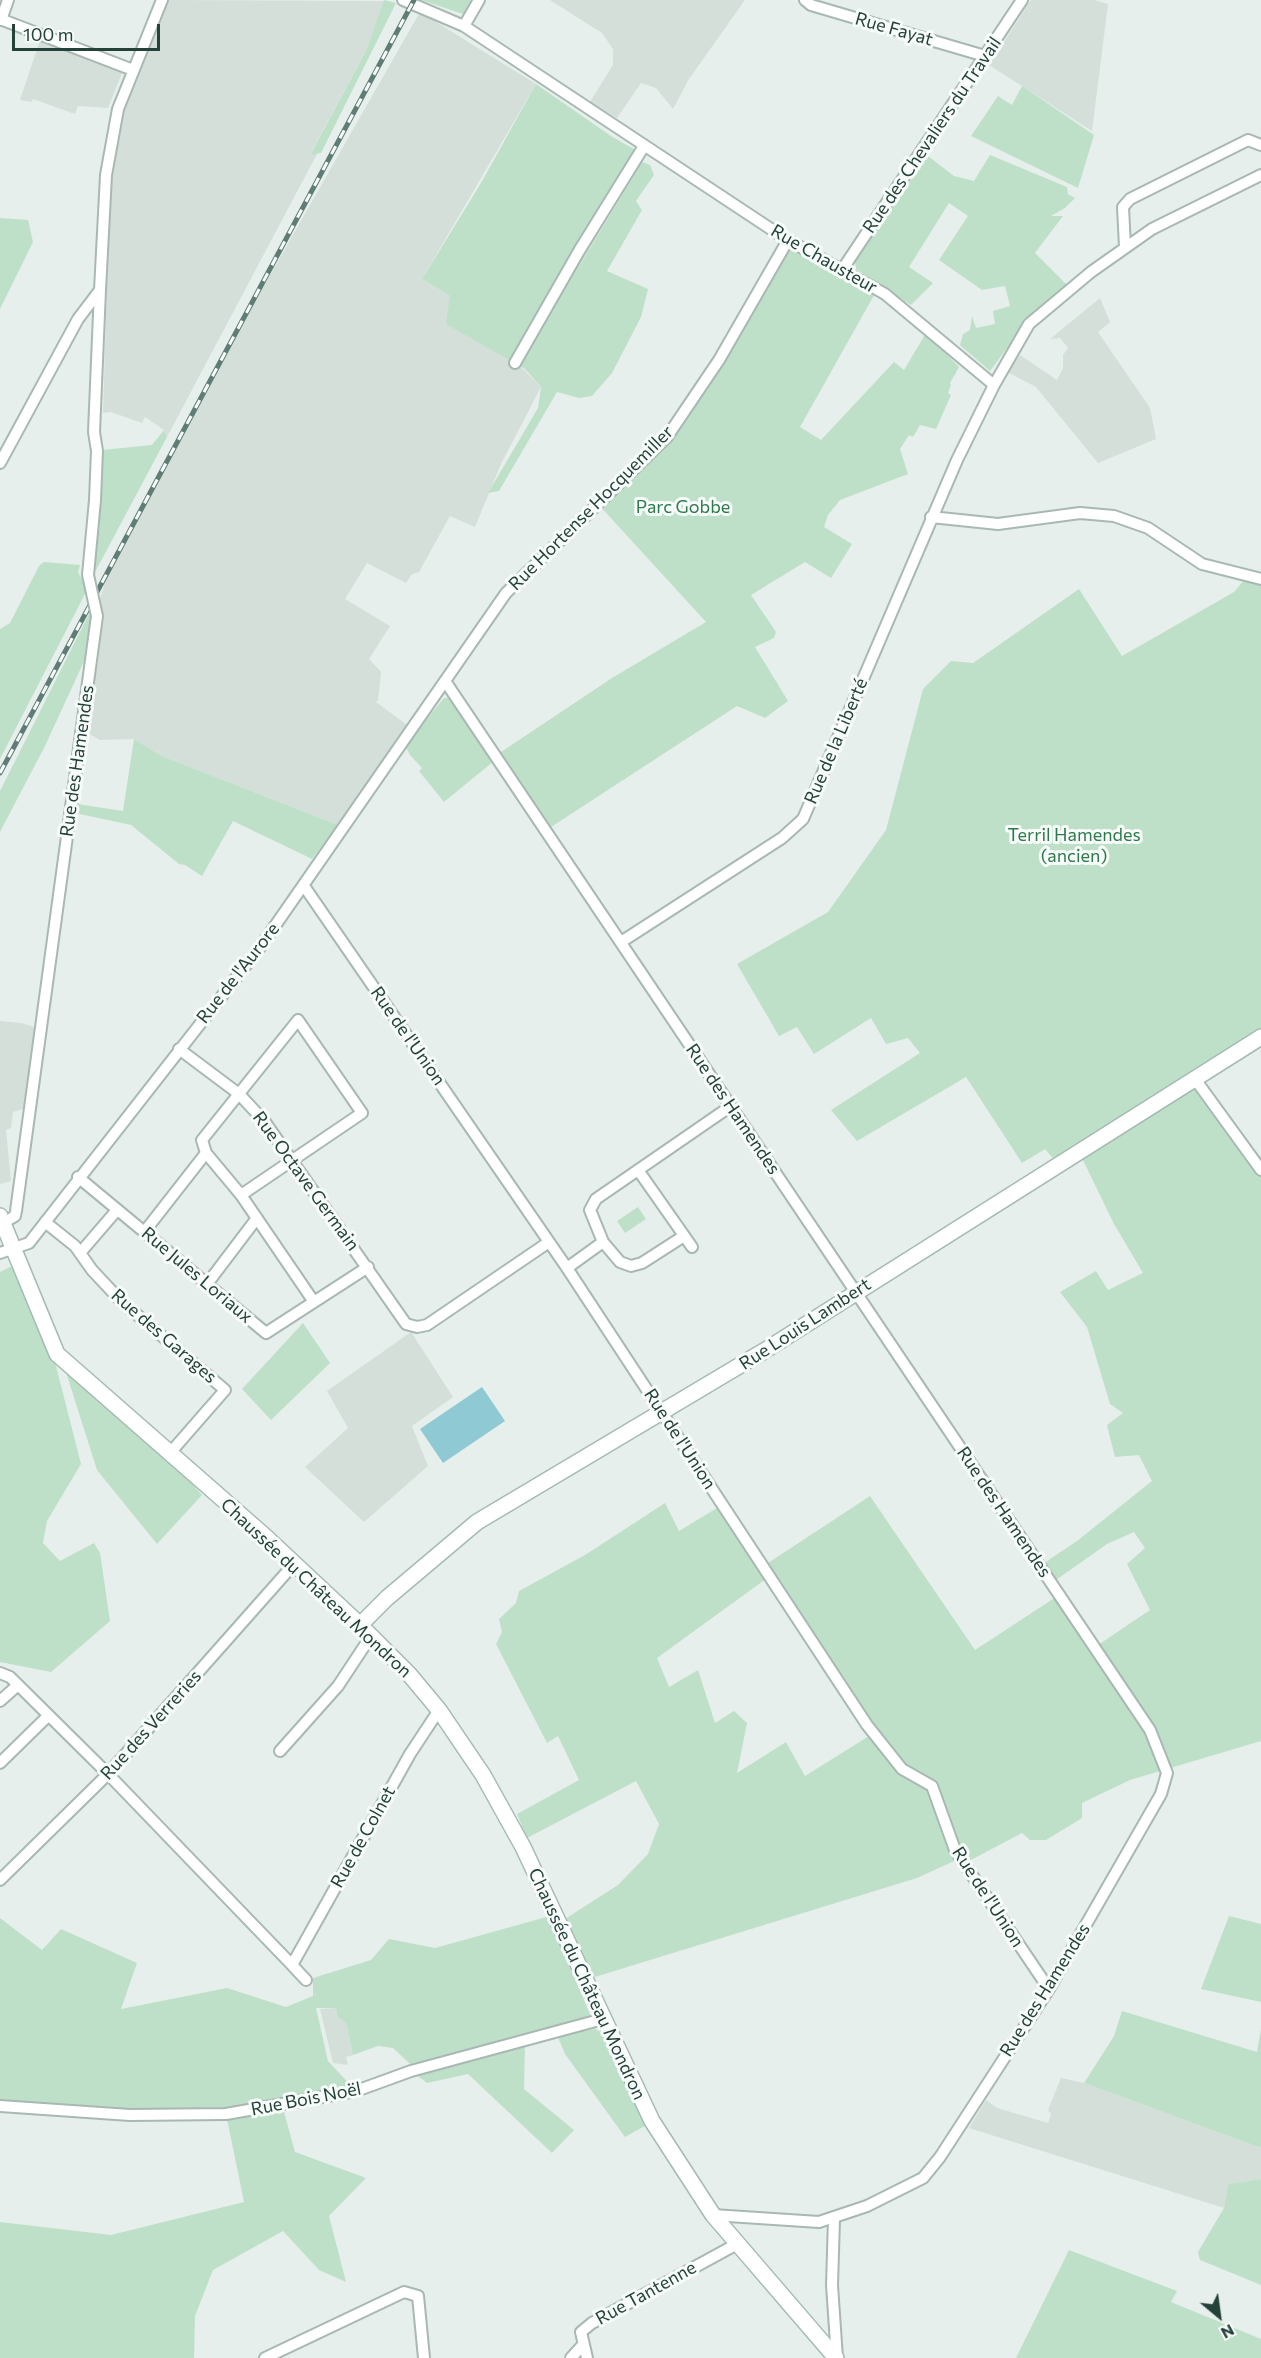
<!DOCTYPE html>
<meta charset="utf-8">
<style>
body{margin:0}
#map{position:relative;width:1261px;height:2358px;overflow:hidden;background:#e6efeb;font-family:Commissioner,sans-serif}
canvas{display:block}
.north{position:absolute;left:1189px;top:2286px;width:60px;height:60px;-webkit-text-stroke:4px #f7fbf9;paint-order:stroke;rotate:151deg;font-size:16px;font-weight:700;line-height:24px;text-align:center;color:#24423a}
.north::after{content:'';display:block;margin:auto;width:21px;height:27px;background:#24423a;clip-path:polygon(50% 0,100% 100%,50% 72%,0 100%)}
.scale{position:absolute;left:12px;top:24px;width:148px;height:27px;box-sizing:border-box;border:3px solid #24423a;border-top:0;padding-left:8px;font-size:18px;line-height:21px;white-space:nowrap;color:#24423a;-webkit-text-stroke:4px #f7fbf9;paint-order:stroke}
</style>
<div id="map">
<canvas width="1261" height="2358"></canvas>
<div class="north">N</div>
<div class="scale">100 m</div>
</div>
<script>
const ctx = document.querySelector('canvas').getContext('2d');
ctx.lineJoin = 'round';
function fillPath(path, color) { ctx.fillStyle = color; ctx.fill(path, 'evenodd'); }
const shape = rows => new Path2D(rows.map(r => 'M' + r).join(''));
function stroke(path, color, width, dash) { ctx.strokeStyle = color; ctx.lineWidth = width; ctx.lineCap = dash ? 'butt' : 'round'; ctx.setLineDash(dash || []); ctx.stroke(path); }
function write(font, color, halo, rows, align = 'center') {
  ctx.font = font + ' Commissioner,sans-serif'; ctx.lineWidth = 6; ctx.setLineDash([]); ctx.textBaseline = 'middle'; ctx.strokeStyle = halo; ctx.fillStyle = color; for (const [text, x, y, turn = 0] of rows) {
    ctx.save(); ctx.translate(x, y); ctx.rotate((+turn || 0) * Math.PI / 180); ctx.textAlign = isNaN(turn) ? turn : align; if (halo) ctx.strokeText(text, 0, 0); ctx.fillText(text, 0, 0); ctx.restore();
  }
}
fillPath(shape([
 [167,0,384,1,366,51,310,154,317,154,167,437,164,430,145,417,142,423,111,412,103,413,110,186,125,107],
 [550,0,745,0,689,79,673,109,656,88,641,83,617,118,590,102,613,65,613,49,602,33],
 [1031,0,1094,0,1108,4,1092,131,989,65],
 [420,12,536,84,422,279,450,296,541,387,501,464,475,527,450,516,419,572,412,574,406,583,367,563,345,599,390,626,369,659,381,672,378,700,376,702,407,725,338,825,162,756,134,739,100,740,86,732,102,619,100,599,110,567,221,361],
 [41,37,122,73,108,108,78,106,75,114,33,99,31,102,20,100],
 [1100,298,1110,322,1098,332,1150,408,1156,439,1098,463,1036,387,1007,372,1020,355,1057,380,1063,368,1063,355,1068,348,1060,338,1050,339],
 [0,1021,21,1023,37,1028,23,1109,13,1112,11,1128,6,1130,11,1181,0,1184],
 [411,1332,453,1397,412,1426,428,1466,364,1522,305,1467,348,1428,327,1391],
 [336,2008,337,2016,346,2022,353,2055,346,2057,348,2065,333,2063,320,2009],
 [1061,2078,1084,2083,1261,2148,1261,2179,1228,2184,1224,2208,969,2128,986,2100,997,2108,1048,2123,1051,2114,1048,2110]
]), '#d4dfda');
fillPath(shape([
 [384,0,396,3,321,153,310,155,366,51],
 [421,0,471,0,463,14],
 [536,84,611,136,644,155,572,278,642,162,650,165,654,175,636,201,642,210,607,271,648,289,641,317,612,373,592,396,579,398,557,392,499,491,488,493,538,408,541,387,525,369,446,324,450,296,422,279,481,183],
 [1022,86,1094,135,1078,188,971,136,998,96,1012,105],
 [990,155,1067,187,1068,194,1075,198,1065,208,1051,216,1063,216,1035,253,1067,285,1028,320,990,371,960,345,963,334,970,330,972,316,976,328,995,324,993,311,1010,306,1005,286,982,290,939,260,968,216,949,203,909,267,933,283,911,305,856,269,855,260,928,156,954,176,974,181],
 [0,218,28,220,33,242,0,309],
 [788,240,877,290,800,427,821,440,894,362,904,370,926,333,959,367,950,383,951,385,948,393,951,395,936,429,920,425,913,437,909,435,900,449,908,474,840,500,828,515,824,527,852,544,831,578,805,562,751,595,776,632,774,638,755,647,788,701,765,718,737,706,551,827,501,752,612,678,706,622,598,504,667,437],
 [164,430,167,437,94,574,92,568,102,450,152,445],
 [44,562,80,565,78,572,87,590,0,759,0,629,10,623,39,566],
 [1245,579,1261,583,1261,1034,1183,1083,1199,1089,1261,1163,1261,1741,1130,1780,1082,1803,1082,1818,1046,1840,1030,1840,1022,1833,967,1862,963,1857,917,1878,585,1980,565,1919,618,1885,648,1854,659,1824,636,1781,527,1838,517,1814,579,1780,558,1736,547,1743,496,1644,502,1632,499,1619,516,1603,519,1591,585,1555,665,1503,679,1531,722,1505,770,1576,657,1658,669,1687,698,1670,715,1723,734,1711,747,1723,737,1773,786,1742,805,1776,869,1736,885,1749,765,1565,870,1496,975,1650,1059,1595,1098,1645,1150,1610,1127,1564,1145,1548,1134,1532,1107,1544,1056,1580,1044,1563,1077,1541,1152,1481,1139,1455,1115,1457,1107,1425,1123,1413,1110,1404,1087,1327,1060,1292,1096,1271,1108,1290,1143,1273,1114,1224,1079,1152,1056,1162,1045,1149,1022,1163,966,1077,857,1141,831,1110,920,1053,908,1038,886,1044,871,1018,814,1054,797,1027,779,1036,737,964,828,912,886,830,923,689,951,661,973,663,1079,589,1122,656,1234,592],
 [91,610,92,644,45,746,0,832,0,791],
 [444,698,452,698,494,761,444,802,419,771,422,768,410,755,405,745],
 [134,739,162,756,338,825,312,859,233,821,202,876,185,865,179,864,131,825,75,813,77,804,123,811],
 [638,1207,646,1219,625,1233,617,1221],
 [14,1265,55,1362,81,1464,47,1521,43,1543,60,1561,94,1543,100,1553,110,1621,51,1672,0,1662,0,1272],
 [303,1323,330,1363,271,1420,242,1389],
 [64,1366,168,1457,202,1495,157,1544,97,1470],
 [550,1916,593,2022,410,2064,393,2048,378,2046,353,2055,346,2023,337,2016,336,2008,316,2008,328,2061,356,2091,233,2114,284,2112,295,2152,366,2178,329,2216,346,2282,319,2270,283,2231,213,2270,195,2316,194,2358,0,2358,0,2222,111,2235,244,2202,226,2114,0,2106,0,1918,42,1950,61,1929,137,1963,121,2009,227,1988,286,2007,313,1996,313,1978,371,1960,389,1939,435,1948],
 [1229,1916,1261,1924,1261,2002,1201,1989],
 [1122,2011,1257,2052,1261,2029,1261,2148,1084,2083,1114,2036],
 [596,2029,604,2035,650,2123,625,2137,565,2054,557,2035],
 [525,2043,524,2089,574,2130,552,2153,468,2074,427,2083,411,2071],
 [1261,2179,1261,2285,1200,2260,1198,2252,1224,2208,1228,2184],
 [1069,2250,1177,2291,1171,2302,1261,2339,1261,2358,1016,2358]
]), '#bfe0c8');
fillPath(shape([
 [482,1387,505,1421,443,1463,420,1429]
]), '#8ec9d4');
const street = shape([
 [403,0,464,26,786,239,885,294,994,385],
 [805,0,811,5,985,56],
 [0,19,133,70],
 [1,20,8,0],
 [464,26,479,0],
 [1125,247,1123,207,1130,199,1248,140,1261,145],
 [842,270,1022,0],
 [515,363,579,251,644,146],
 [0,463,78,319,100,290,106,175,118,109,162,0],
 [931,517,998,524,1080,513,1114,516,1148,528,1202,564,1261,579],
 [88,575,95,500,97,451,94,432,100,290],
 [445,681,1150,1730,1167,1773,1161,1794,1049,1989,940,2157,923,2178,867,2206,819,2222,713,2215],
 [304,886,567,1268,867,1725,902,1769,932,1786,955,1850,1049,1989],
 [621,942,782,838,803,819,957,460,994,385,1029,324,1091,272,1152,229,1261,175],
 [179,1049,239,1094,265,1122,406,1324,417,1327,427,1325,549,1242],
 [1195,1079,1261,1170],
 [638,1170,692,1247],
 [78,1177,266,1333,368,1267],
 [241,1195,362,1113,298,1020,202,1140,206,1153,241,1195,314,1302],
 [45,1222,75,1246,92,1270,121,1301,225,1390,170,1453],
 [3,1223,15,1216,16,1211,97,616],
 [145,1231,206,1153],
 [684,1236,642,1263,631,1266,620,1262,603,1242,590,1210,596,1199,731,1106],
 [0,1253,29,1243,261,946,506,593,667,437,719,360,788,240],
 [80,1253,117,1210],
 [567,1268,603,1242],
 [207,1284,257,1218],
 [0,1673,10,1677,108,1774,292,1965,410,1754,439,1710],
 [0,1701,18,1685],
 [280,1751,338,1686,371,1636],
 [0,1763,48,1716],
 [0,1880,108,1774,294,1564],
 [292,1965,306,1980],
 [0,2106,130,2115,226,2114,356,2091,411,2071,603,2019],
 [834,2219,832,2285,837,2358],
 [265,2358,404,2292,418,2296,424,2358],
 [571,2358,582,2346],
 [587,2358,581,2332,592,2323,737,2244]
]);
const secondary = shape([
 [0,1216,57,1354,267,1538,360,1625,409,1674,439,1710,483,1775,523,1847,652,2121,713,2215,836,2358],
 [360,1625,387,1598,477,1522,764,1351,1261,1037]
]);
stroke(street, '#a8b8b2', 14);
stroke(secondary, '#a4bbb3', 18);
stroke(street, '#fff', 10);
stroke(secondary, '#fff', 15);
const rail = shape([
 [0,773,414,0]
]);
stroke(rail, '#5f7d75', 5);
stroke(rail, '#f7fbf9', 3, [9]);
const streetBridge = shape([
 [88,575,97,616]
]);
stroke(streetBridge, '#a8b8b2', 14, []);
stroke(streetBridge, '#fff', 10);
write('18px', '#24423a', '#f7fbf9', [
 ["Rue Fayat",894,29,16],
 ["Rue des Chevaliers du Travail",932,135,-56],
 ["Rue Chausteur",824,259,30],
 ["Rue Hortense Hocquemiller",591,508,-45],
 ["Rue de la Liberté",836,741,-67],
 ["Rue des Hamendes",77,761,-82],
 ["Rue de l'Aurore",238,973,-52],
 ["Rue de l'Union",408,1036,55],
 ["Rue des Hamendes",733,1109,56],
 ["Rue Octave Germain",306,1181,54],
 ["Rue Jules Loriaux",197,1275,40],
 ["Rue Louis Lambert",805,1324,-33],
 ["Rue des Garages",164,1336,41],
 ["Rue de l'Union",680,1439,57],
 ["Rue des Hamendes",1004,1512,56],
 ["Chaussée du Château Mondron",316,1588,43],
 ["Rue des Verreries",151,1725,-48],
 ["Rue de Colnet",363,1837,-61],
 ["Rue de l'Union",988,1897,57],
 ["Chaussée du Château Mondron",587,1984,65],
 ["Rue des Hamendes",1045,1990,-58],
 ["Rue Bois Noël",306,2099,-11],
 ["Rue Tantenne",646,2293,-29]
]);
write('18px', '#2d7a4b', '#f7fbf9', [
 ["Parc Gobbe",683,507],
 ["Terril Hamendes",1074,835],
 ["(ancien)",1074,856]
]);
</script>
